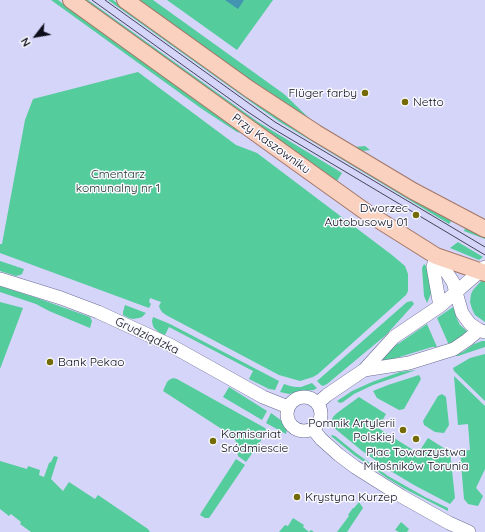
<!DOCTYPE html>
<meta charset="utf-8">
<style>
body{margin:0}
#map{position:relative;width:485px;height:532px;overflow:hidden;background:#d4d5f9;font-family:Quicksand,sans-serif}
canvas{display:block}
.north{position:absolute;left:16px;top:16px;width:40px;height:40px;-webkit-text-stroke:3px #f9f9fe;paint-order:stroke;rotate:239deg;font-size:11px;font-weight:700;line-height:16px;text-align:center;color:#0d0d1c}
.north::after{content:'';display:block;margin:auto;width:14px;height:18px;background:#0d0d1c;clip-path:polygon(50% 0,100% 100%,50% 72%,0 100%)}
</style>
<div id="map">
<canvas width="485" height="532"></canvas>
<div class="north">N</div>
</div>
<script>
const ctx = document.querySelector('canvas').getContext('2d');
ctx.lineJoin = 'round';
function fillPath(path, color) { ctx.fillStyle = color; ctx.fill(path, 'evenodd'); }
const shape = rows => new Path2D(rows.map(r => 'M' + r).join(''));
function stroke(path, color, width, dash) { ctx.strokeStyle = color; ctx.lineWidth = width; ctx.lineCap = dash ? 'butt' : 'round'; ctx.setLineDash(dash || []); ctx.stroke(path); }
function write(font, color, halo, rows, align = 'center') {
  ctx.font = font + ' Quicksand,sans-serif'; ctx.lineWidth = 3; ctx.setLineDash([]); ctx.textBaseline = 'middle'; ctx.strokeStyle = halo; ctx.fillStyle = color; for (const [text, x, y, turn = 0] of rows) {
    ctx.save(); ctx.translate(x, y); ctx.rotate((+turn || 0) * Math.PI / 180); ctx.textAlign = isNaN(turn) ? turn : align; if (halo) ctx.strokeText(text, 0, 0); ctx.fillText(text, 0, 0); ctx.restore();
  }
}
fillPath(shape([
 [51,0,58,0,242,133,237,132,202,109],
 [83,0,88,0,258,122,342,173,337,181,315,167],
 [108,0,113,0,259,104,452,220,449,224,280,122,258,107],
 [139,0,153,0,284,94,310,119,355,147,365,146,370,150,362,151,357,150,280,102],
 [167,0,273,0,237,50],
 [138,72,236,145,257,153,392,255,405,266,408,274,408,291,406,295,318,374,313,377,300,381,279,375,166,315,162,312,160,309,159,306,161,302,150,298,149,302,151,304,149,308,0,253,0,244,2,244,25,120,33,99],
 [466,226,485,235,485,239,464,231],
 [458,242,483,257,479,260,450,248],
 [0,261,24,269,22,274,20,275,16,276,0,271],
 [424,264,428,268,433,289,427,303,424,296,422,268],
 [483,279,485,280,485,322,475,315,472,309,470,302,471,294,473,290],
 [0,286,37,298,90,317,92,321,90,328,49,311,36,304,0,292],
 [412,301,414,304,386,335,327,384,323,386,321,385,317,381,407,302],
 [0,302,23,308,0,369],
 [125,305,146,313,142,317,139,318,133,319,129,318,123,315,123,312],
 [453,307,457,319,460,325,469,333,449,345,437,318],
 [153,317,170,324,279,381,275,390,269,389,249,379,253,371,169,327,165,335,160,333,155,329,153,326,152,321],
 [427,324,437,347,432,347,380,363,378,359,395,346],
 [482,341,485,341,485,347,458,356,454,356,463,352,474,344],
 [485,354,485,401,454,371,453,368,470,358],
 [416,370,373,385,354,394,343,402,340,403,337,401,352,391,372,382,400,372],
 [419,375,421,379,404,409,399,410,377,398,373,391,388,385],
 [454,376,485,406,485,469,476,488,483,496,478,506,468,504,464,499,460,451,470,450,468,424,458,425],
 [173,378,177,379,265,428,267,432,246,462,238,456,236,442,234,437,163,391,167,382,169,380],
 [312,383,317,388,314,390,302,391,289,394,280,392,284,384,290,386,296,387,301,387],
 [229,387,267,411,262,420,223,397],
 [442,394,446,397,449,425,444,433,435,432,424,425,423,421,438,396],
 [359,397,386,414,378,428,418,453,428,438,450,452,455,498,450,504,414,485,389,470,361,450,333,427,331,423,333,417,337,413],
 [271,413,282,421,287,429,286,434,266,423],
 [332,435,335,436,356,453,388,476,425,497,448,508,448,511,405,489,387,478,354,455,331,436],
 [54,456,58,457,51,479,63,491,69,482,95,499,98,495,148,529,150,532,31,532,20,524,21,522,11,514,9,516,0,509,0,461,27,469,28,466,40,470,39,475,44,477,49,463,51,462],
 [236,459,245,465,209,518,205,518,200,515,201,513],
 [359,502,363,508,347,532,337,532,349,516,348,515,353,508,354,508],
 [293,518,304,525,303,527,309,532,311,530,314,532,279,532,285,525,288,526],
 [401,522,409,529,407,532,399,532,395,530]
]), '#54cc9c');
fillPath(shape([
 [225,0,244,0,238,9]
]), '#4294b0');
const minor = shape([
 [436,256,453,282,462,313,470,324,479,330,485,332],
 [436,256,433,267,440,306],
 [0,279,61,298,98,312,170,345,263,397,288,407],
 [364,370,409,363,454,349,467,340,479,330],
 '287 414a17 17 0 1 1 34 0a17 17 0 1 1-34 0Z',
 [318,403,327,395,364,370,394,337,440,306,485,267],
 [313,429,321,439,339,455,355,467,401,496,449,523,469,532]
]);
const major = shape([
 [71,0,310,172,366,212,436,256,485,273],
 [125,0,249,89,316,133,413,191,485,229]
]);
stroke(minor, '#6c6d95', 14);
stroke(major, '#a47769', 18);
stroke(minor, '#fff', 13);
stroke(major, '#fad0be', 16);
stroke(shape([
 [92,0,248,112,272,128,485,255],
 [105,0,275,122,485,247]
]), '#45455a', 1);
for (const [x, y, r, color] of [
 [365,93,4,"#746b05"],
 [405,102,4,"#746b05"],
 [416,215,4,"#746b05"],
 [50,362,4,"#746b05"],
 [403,430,4,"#746b05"],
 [416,439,4,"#746b05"],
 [213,441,4,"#746b05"],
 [297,497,4,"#746b05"]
]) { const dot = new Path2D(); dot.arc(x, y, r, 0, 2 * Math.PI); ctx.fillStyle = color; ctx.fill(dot); stroke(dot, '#f9f9fe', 1.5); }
write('12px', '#0d0d1c', '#f9f9fe', [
 ["Flüger farby",357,93,"right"],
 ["Netto",413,102],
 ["Dworzec",408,208,"right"],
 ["Autobusowy 01",408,222,"right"],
 ["Bank Pekao",58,362],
 ["Pomnik Artylerii",395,423,"right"],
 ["Polskiej",395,437,"right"],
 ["Komisariat",221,434],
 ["Sródmiescie",221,448],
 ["Plac Towarzystwa",416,452,"center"],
 ["Miłośników Torunia",416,466,"center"],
 ["Krystyna Kurzep",305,497]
], 'left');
write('12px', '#0d0d1c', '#f9f9fe', [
 ["Przy Kaszowniku",271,144,36],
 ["Grudziądzka",147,336,26]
]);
write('12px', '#1b3227', '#f9f9fe', [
 ["Cmentarz",118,174],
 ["komunalny nr 1",118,188]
]);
</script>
